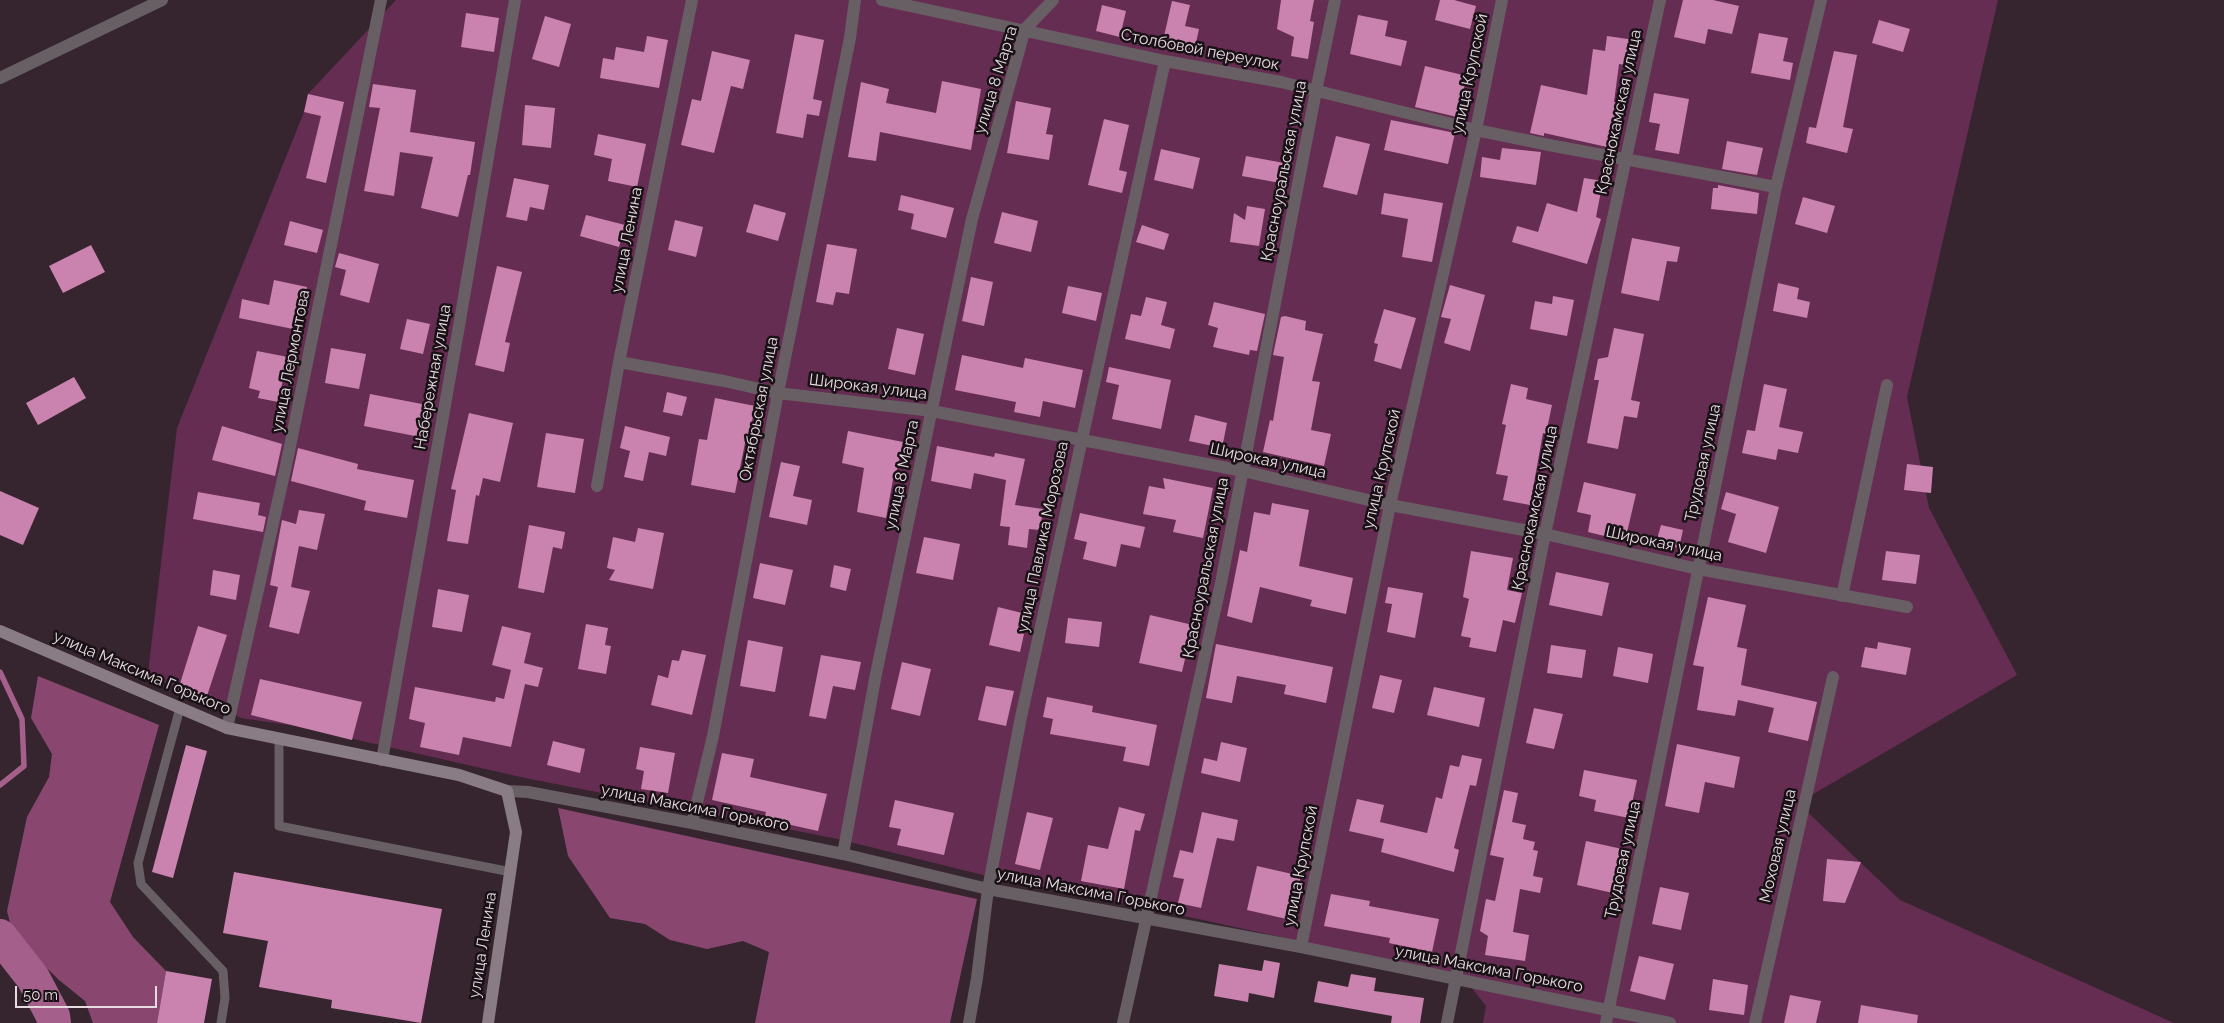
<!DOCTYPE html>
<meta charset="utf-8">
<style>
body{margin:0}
#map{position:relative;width:2224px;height:1023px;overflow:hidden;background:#36252f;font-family:Raleway,sans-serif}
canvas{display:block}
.scale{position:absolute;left:15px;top:986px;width:142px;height:22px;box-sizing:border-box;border:2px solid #e6dbe1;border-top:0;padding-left:6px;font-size:15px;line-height:18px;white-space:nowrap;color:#e6dbe1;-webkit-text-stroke:4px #191115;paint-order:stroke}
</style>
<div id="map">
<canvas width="2224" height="1023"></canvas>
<div class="scale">50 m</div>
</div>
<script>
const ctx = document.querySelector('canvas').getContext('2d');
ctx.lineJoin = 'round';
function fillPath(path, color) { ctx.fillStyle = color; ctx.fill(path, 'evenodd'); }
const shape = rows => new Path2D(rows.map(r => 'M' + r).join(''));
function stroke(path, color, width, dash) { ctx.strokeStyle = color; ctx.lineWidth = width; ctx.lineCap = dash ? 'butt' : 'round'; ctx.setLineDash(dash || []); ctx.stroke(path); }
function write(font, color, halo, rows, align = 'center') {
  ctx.font = font + ' Raleway,sans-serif'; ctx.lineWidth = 5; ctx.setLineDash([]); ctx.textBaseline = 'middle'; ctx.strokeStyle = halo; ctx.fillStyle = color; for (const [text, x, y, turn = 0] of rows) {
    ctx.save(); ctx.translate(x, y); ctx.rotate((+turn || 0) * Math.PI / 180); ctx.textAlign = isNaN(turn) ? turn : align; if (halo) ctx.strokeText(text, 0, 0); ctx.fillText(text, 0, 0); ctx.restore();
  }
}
fillPath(shape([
 [396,0,1998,0,1907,397,1929,508,2017,675,1798,803,1900,900,2174,1023,1483,1023,1486,1006,1463,977,1139,906,979,874,838,839,525,778,296,726,241,718,206,699,178,690,148,673,177,428,304,112,308,94]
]), '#652d51');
fillPath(shape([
 [38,676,159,725,110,902,133,937,166,971,157,1023,93,1023,85,1001,59,980,13,935,7,911,27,817,49,777,52,754,31,718],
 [558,808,977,899,950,1023,755,1023,769,952,743,941,707,949,670,940,645,924,610,918,568,856]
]), '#894770');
stroke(shape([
 [0,672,22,719,24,766,0,785]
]), '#a4608a', 5.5);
stroke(shape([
 [0,936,33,978,53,1016,54,1023]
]), '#a4608a', 34);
fillPath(shape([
 [1281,0,1314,0,1310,21,1314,22,1308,59,1291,56,1294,37,1277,29],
 [1440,0,1454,0,1476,6,1470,29,1435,20],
 [1683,0,1713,0,1739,6,1732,34,1708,29,1705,44,1674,37],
 [1172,1,1190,5,1185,26,1199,29,1194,52,1162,45],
 [1102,5,1126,11,1120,37,1096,31],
 [466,13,499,18,494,52,461,47],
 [1358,15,1388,21,1385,36,1407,41,1401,66,1350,54],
 [545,16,571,24,559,67,532,59],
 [1879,20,1910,29,1903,52,1872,43],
 [1759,33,1788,38,1783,61,1793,63,1790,80,1751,73],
 [795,34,824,40,813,99,822,101,819,116,807,114,803,138,776,133],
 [647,36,668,40,659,88,600,78,603,58,614,60,616,47,644,52],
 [1607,36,1635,40,1631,66,1619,64,1614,102,1618,103,1607,147,1544,133,1544,136,1530,133,1541,85,1587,95,1593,49,1605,51],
 [712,51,750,60,743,89,731,86,714,153,681,145,692,99,701,101],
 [1834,51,1857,55,1843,127,1853,129,1847,153,1806,143,1809,127,1816,128],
 [1425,66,1467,76,1457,117,1415,107],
 [942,81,981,89,971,150,880,132,876,161,848,157,861,82,889,89,886,103,936,113],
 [373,84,416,90,410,132,475,142,470,175,468,175,458,217,421,208,433,157,400,152,394,196,364,191,380,108,369,107],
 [1654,93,1689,99,1679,154,1655,150,1660,124,1649,122],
 [308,94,344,102,326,183,306,178,321,116,304,112],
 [1016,101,1051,108,1046,134,1053,135,1049,160,1007,153],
 [525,105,555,108,551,148,522,145],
 [1104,119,1129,125,1119,170,1127,172,1122,193,1088,185],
 [1391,120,1455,133,1448,164,1384,150],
 [598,134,646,144,637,187,608,181,612,159,594,155],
 [1336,136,1370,144,1357,195,1323,187],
 [1727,141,1763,148,1757,175,1722,169],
 [1502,148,1541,152,1536,185,1480,177,1482,157,1500,160],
 [1161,149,1200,158,1193,189,1154,180],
 [1246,156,1284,163,1280,183,1242,176],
 [514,178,549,185,544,210,530,207,527,221,506,217],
 [1584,178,1603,181,1596,217,1601,219,1587,264,1512,242,1517,226,1538,232,1547,203,1577,212],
 [1718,185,1759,193,1757,214,1711,209,1713,188,1718,188],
 [1384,193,1443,203,1432,262,1402,257,1408,219,1381,214],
 [901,195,954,208,946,238,911,229,914,214,898,210],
 [1803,197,1835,206,1827,233,1795,224],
 [754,204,786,213,778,241,746,232],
 [1247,206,1265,209,1259,246,1230,242,1234,213,1245,220],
 [1002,212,1038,221,1031,252,994,243],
 [586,215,625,225,619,247,580,236],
 [675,220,703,227,696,257,668,250],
 [290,221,323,230,317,253,284,245],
 [1142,225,1169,234,1164,250,1136,242],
 [1632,238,1680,247,1677,262,1667,261,1659,301,1621,293],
 [827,244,857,249,849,294,836,292,833,305,816,302],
 [91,245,105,272,63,293,49,266],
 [339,253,379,264,369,303,340,295,346,270,335,267],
 [497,266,522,272,505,342,510,343,504,372,475,365],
 [971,277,993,282,984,326,962,321],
 [274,280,307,287,298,330,239,318,242,299,269,305],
 [1778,283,1799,288,1797,299,1810,302,1807,318,1773,311],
 [1450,285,1485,295,1470,351,1444,343,1451,319,1441,317],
 [1068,286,1102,293,1096,321,1062,313],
 [1553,296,1574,300,1567,336,1530,329,1535,301,1552,304],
 [1146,297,1167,302,1161,325,1175,329,1170,349,1125,339,1131,314,1141,316],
 [1214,302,1265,314,1257,351,1250,350,1249,355,1213,347,1218,328,1208,325],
 [1384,309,1416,318,1401,369,1374,361,1378,344,1374,343],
 [1285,316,1306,321,1305,330,1323,334,1312,381,1320,382,1311,430,1331,434,1324,466,1263,452,1270,420,1273,421,1284,357,1273,355,1281,317],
 [407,319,430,324,423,354,400,349],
 [897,328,924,334,915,375,888,369],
 [1614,328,1644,334,1631,400,1640,402,1637,418,1624,416,1618,449,1587,443,1599,380,1594,380,1598,359,1608,357],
 [331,348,366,354,359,389,325,383],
 [257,351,288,357,278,402,258,398,260,391,249,388],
 [962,355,1023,368,1025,358,1083,370,1075,408,1043,401,1040,417,1014,412,1016,402,955,390],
 [1109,367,1171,380,1161,429,1112,419,1119,385,1106,382],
 [74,377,86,398,38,425,26,403],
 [1511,384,1528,388,1526,399,1552,405,1546,434,1543,433,1530,505,1503,500,1508,476,1496,474,1506,425,1502,424],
 [1764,384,1787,389,1779,427,1803,432,1798,453,1778,449,1776,460,1742,453,1747,430,1755,431],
 [667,392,687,397,682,416,663,412],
 [370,394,427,405,420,437,364,426],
 [715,398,755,406,749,438,746,438,735,493,691,485,699,439,707,440],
 [469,413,513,423,500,482,483,478,479,496,476,495,468,544,447,541,456,490,451,489],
 [1195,415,1227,423,1222,448,1189,441],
 [222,426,282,444,275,476,212,460],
 [625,426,670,437,666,456,649,452,643,481,624,477,630,451,620,448],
 [848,431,903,442,896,474,894,474,886,518,857,512,864,468,842,463],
 [546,433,584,439,575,493,537,487],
 [937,446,994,457,995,453,1025,459,1015,505,1043,509,1040,530,1029,529,1027,548,1008,545,1010,527,1000,526,1006,480,974,473,971,489,931,481],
 [298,448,358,464,357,469,414,480,407,518,364,510,366,501,291,481],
 [781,462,800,466,793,496,812,500,807,525,769,517],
 [1907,464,1933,467,1931,493,1904,490],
 [1163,478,1213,488,1203,538,1173,532,1176,520,1143,514,1149,486,1165,489],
 [1584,482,1636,494,1625,541,1588,532,1591,515,1577,512],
 [0,491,39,508,23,545,0,535],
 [198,492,260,503,258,515,266,517,263,532,193,519],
 [1726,492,1779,507,1766,553,1728,542,1736,514,1721,509],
 [1272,503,1309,510,1299,566,1353,578,1346,614,1310,606,1312,600,1260,587,1252,623,1227,616,1240,550,1247,552,1254,512,1270,515],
 [299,510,325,514,317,550,299,546,291,587,310,591,299,634,269,627,278,587,270,585,282,520,296,524],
 [1080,513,1145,527,1140,548,1121,544,1116,567,1083,559,1087,542,1074,539],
 [529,525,565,532,562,549,553,547,544,593,518,588],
 [1661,525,1683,530,1679,548,1656,543],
 [638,528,664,533,653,589,609,580,615,570,607,568,613,537,635,542],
 [924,537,960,544,953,580,916,573],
 [1471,551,1513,558,1507,590,1522,593,1515,623,1503,620,1496,652,1469,647,1471,638,1461,636,1469,599,1463,597],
 [1886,551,1920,555,1916,584,1882,580],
 [760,563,793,570,785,605,753,598],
 [834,565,851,569,846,591,830,587],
 [213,570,240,575,236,600,210,595],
 [1556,572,1609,583,1602,616,1549,605],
 [1388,587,1423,593,1415,638,1387,632,1392,604,1385,603],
 [438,589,469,595,462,632,432,627],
 [1708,597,1746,605,1737,647,1747,649,1741,685,1817,702,1808,741,1768,732,1774,708,1738,700,1735,716,1697,710,1704,667,1693,665],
 [998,607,1022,613,1017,632,1024,634,1020,652,989,645],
 [1150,615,1193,625,1182,672,1139,663],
 [1068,618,1102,622,1099,647,1065,643],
 [586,624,608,628,605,645,611,646,606,674,578,669],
 [198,626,227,635,206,699,178,690],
 [502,626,531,633,524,663,543,668,538,687,525,684,511,747,463,737,459,755,420,747,425,723,409,719,415,687,495,702,496,697,504,699,511,670,492,665],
 [748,640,783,647,775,692,740,686],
 [1878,642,1911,648,1906,675,1861,667,1865,647,1877,649],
 [1216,644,1333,667,1326,703,1284,694,1286,685,1237,676,1232,703,1206,698],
 [1551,645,1586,650,1582,678,1547,673],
 [1618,647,1653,654,1648,683,1613,676],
 [682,650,706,655,692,715,651,705,658,675,668,678,672,660,679,661],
 [821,655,861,662,855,690,833,686,826,719,809,716],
 [902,662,931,669,920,716,891,709],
 [1380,675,1402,680,1394,713,1372,708],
 [260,679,362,702,352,740,251,715],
 [986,686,1014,691,1006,726,978,720],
 [1434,687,1485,698,1479,727,1427,715],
 [1047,697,1093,706,1092,712,1157,725,1149,766,1123,761,1126,747,1050,734,1053,719,1043,717],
 [1534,708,1563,714,1554,749,1526,743],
 [553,741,585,749,580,773,547,765],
 [1221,742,1247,748,1240,782,1201,773,1204,758,1217,761],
 [1677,744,1740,757,1734,788,1705,782,1699,813,1665,806],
 [186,745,207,751,173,878,152,872],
 [640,747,675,753,668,793,641,789,644,771,636,769],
 [722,753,754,759,750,777,827,794,818,831,764,819,766,812,712,800],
 [1462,755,1482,759,1476,786,1470,785,1454,848,1459,850,1454,872,1381,852,1384,839,1349,831,1357,799,1384,805,1380,822,1427,833,1436,797,1442,799,1450,765,1459,767],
 [1584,770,1637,780,1629,818,1594,811,1596,800,1579,796],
 [1504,790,1518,793,1512,822,1526,825,1523,839,1535,842,1533,850,1538,851,1533,876,1543,878,1540,893,1520,889,1513,932,1529,935,1525,961,1485,955,1488,936,1480,931,1486,899,1495,901,1504,858,1490,855],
 [895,800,954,813,944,855,897,845,901,829,889,827],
 [1119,807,1145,814,1140,831,1135,830,1124,889,1081,881,1088,845,1108,849],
 [1027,812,1053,818,1040,870,1015,864],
 [1202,812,1238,820,1234,841,1217,838,1201,908,1178,903,1184,879,1173,877,1180,850,1193,853],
 [1586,841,1622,849,1613,893,1577,885],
 [1827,859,1861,862,1845,903,1823,901],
 [1257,866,1301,876,1291,920,1247,910],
 [234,872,442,909,421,1023,331,1008,332,1000,259,987,268,941,223,933],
 [1660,887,1689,893,1681,930,1652,924],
 [1331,894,1370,901,1369,906,1439,919,1432,952,1389,943,1390,938,1324,926],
 [1639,956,1674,964,1665,1000,1630,991],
 [1264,960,1280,963,1274,998,1249,993,1248,1002,1214,996,1219,964,1262,971],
 [166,971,212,979,204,1023,157,1023],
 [1351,974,1376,978,1374,991,1424,998,1420,1023,1391,1023,1392,1016,1314,1002,1318,981,1348,987],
 [1713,979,1748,985,1744,1015,1709,1010],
 [1790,995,1821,1001,1816,1023,1784,1023],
 [1861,1005,1918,1015,1917,1023,1858,1023]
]), '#ca83ae');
stroke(shape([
 [180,708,138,863,141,884,223,971,225,998,221,1023],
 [279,739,279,826,511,872]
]), '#685f64', 9);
stroke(shape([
 [882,0,1165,61,1281,82,1476,130,1554,146,1776,187],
 [0,78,162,0],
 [619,362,724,381,778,393,932,411,1243,471,1390,505,1545,534,1698,569,1907,607],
 [597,486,619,362,692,0],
 [1842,596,1887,385],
 [227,728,287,461,381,0],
 [382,760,459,326,515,0],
 [507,791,528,792,692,823,843,854,988,889,1301,947,1670,1023],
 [692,823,713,736,778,393,850,38,855,0],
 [843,854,876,674,972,219,1025,29,1053,0],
 [1301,947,1390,505,1476,130,1502,0],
 [969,1023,977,978,988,889,1021,717,1165,61],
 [1123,1023,1221,583,1316,91,1335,0],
 [1447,1023,1545,534,1660,0],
 [1606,1023,1776,187,1821,0],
 [1755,1023,1833,677]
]), '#685f64', 12);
stroke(shape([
 [0,631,227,728,459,775,507,791,516,832,488,1023]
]), '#8a7c84', 12);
write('16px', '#e6dbe1', '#191115', [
 ["Столбовой переулок",1200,50,11],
 ["улица Крупской",1470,74,-78],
 ["улица 8 Марта",996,80,-73],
 ["Краснокамская улица",1619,112,-78],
 ["Красноуральская улица",1284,171,-79],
 ["улица Ленина",627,240,-79],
 ["улица Лермонтова",291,361,-79],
 ["Набережная улица",433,377,-80],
 ["Широкая улица",868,387,7],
 ["Октябрьская улица",759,409,-79],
 ["Широкая улица",1268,461,12],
 ["Трудовая улица",1703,463,-78],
 ["улица Крупской",1382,469,-77],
 ["улица 8 Марта",902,475,-78],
 ["Краснокамская улица",1535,508,-78],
 ["улица Павлика Морозова",1043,537,-78],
 ["Широкая улица",1664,544,12],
 ["Красноуральская улица",1206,568,-79],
 ["улица Максима Горького",142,673,23],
 ["улица Максима Горького",695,808,11],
 ["Моховая улица",1778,846,-77],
 ["Трудовая улица",1623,860,-78],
 ["улица Крупской",1301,866,-79],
 ["улица Максима Горького",1091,892,11],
 ["улица Ленина",483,945,-81],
 ["улица Максима Горького",1489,969,11]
]);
</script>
